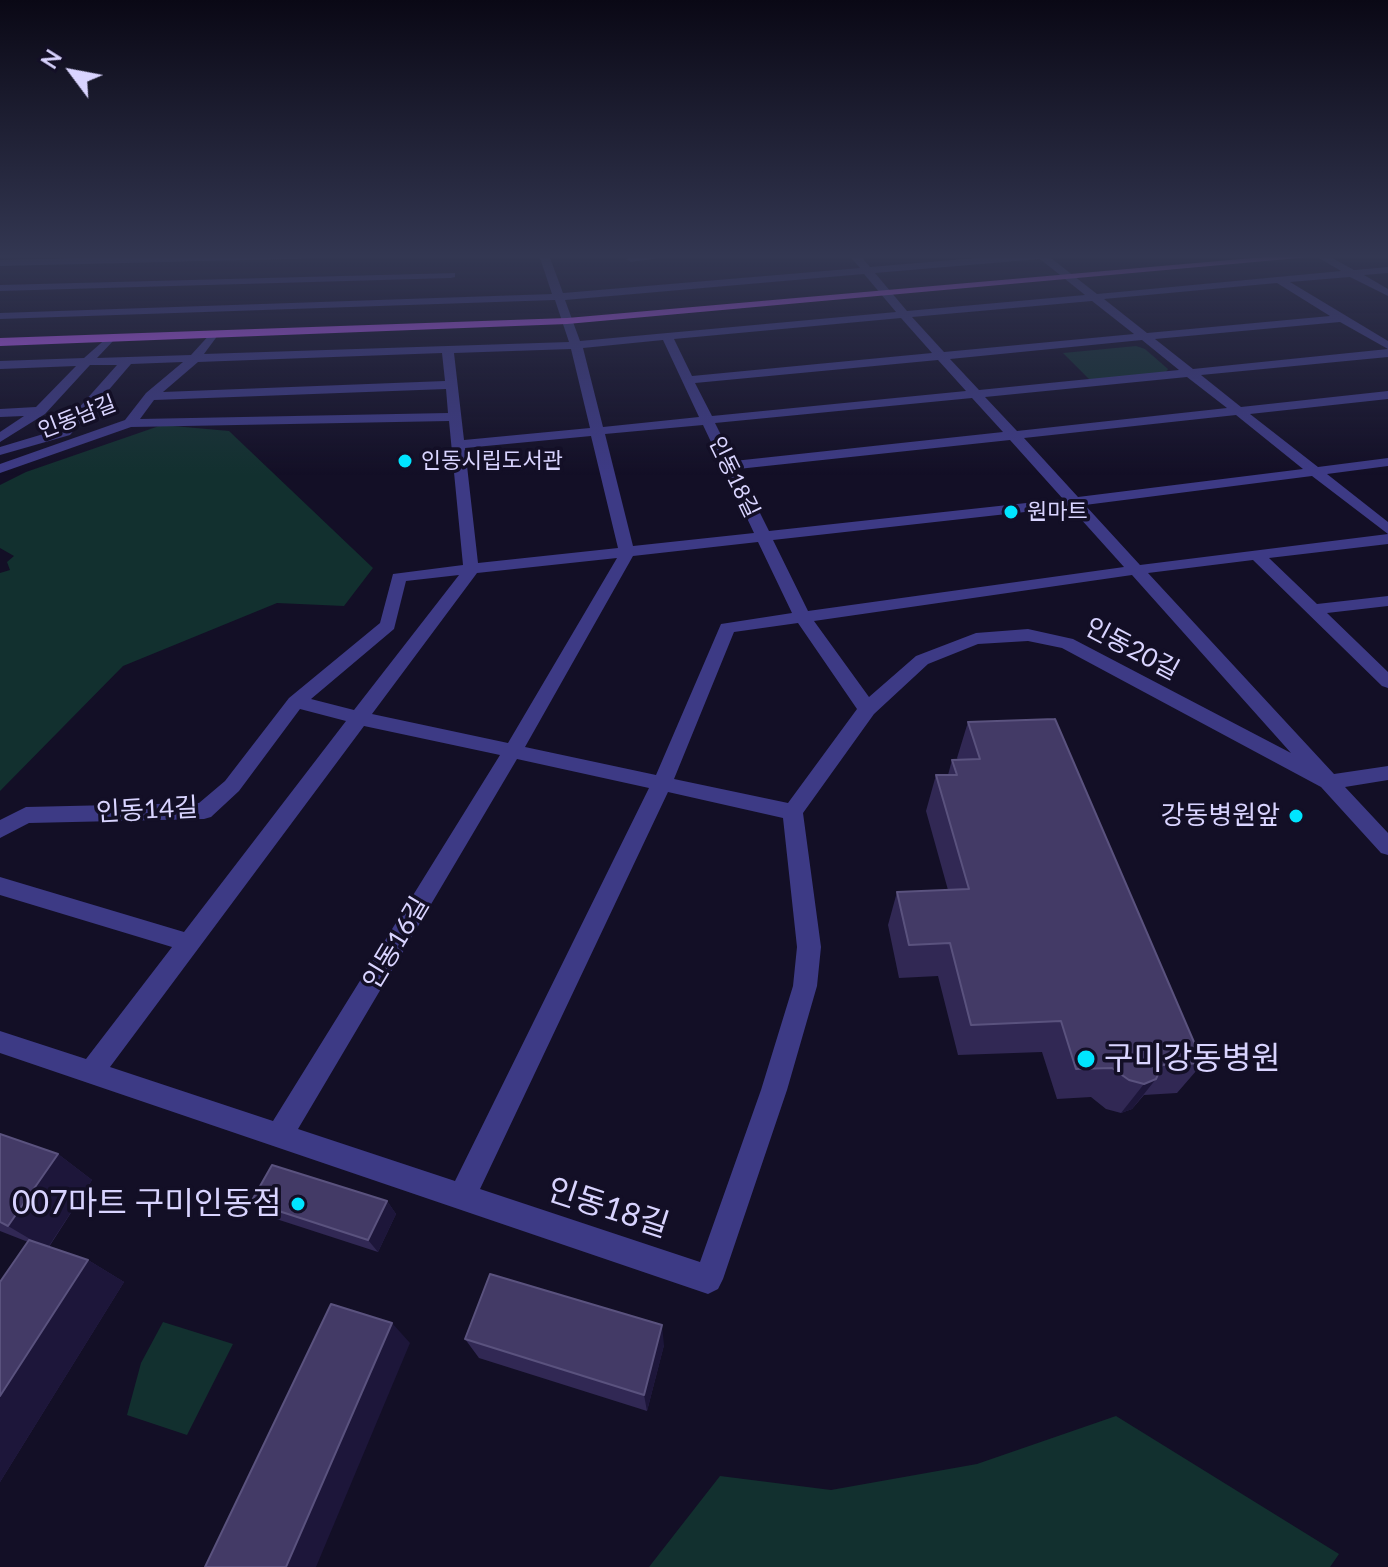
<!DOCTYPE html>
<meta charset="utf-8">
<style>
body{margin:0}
#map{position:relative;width:1388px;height:1567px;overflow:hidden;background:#130f26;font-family:Lato,sans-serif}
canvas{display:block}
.north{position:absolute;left:32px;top:32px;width:80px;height:80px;-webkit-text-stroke:6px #130f26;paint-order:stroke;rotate:302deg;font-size:22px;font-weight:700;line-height:32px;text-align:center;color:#d9d4ff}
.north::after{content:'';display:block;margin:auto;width:28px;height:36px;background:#d9d4ff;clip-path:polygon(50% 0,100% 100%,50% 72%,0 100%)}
</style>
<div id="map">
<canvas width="1388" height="1567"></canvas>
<div class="north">N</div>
</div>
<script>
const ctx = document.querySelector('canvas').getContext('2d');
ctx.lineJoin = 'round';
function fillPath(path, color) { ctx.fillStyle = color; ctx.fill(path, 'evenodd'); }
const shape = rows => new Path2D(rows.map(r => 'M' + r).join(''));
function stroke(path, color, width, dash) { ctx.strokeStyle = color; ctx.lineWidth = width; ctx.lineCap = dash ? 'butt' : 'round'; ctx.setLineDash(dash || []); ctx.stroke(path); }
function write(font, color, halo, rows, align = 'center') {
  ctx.font = font + ' Lato,"Noto Sans KR",sans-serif'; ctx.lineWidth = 7; ctx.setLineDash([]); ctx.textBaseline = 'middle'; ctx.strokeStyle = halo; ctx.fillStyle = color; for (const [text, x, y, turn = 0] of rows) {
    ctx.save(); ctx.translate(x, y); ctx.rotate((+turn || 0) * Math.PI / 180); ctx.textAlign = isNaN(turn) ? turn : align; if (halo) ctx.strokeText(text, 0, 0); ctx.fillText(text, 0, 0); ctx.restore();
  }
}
fillPath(shape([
 [1136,346,1145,349,1168,369,1164,375,1091,381,1063,353],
 [162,425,229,431,373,568,344,606,277,603,123,666,0,791,0,573,10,570,7,562,14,556,0,548,0,485,26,472],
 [163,1322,233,1344,187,1435,127,1415,141,1363],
 [1116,1416,1339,1554,1330,1567,649,1567,720,1476,831,1490,977,1464]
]), '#12302f');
fillPath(shape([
 [186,255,333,255,328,258,0,266,0,260,186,255],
 [539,255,549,255,563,293,860,268,849,255,860,255,870,267,1012,255,1058,255,1051,258,1097,294,1341,271,1314,255,1327,255,1354,270,1388,267,1388,273,1364,275,1388,289,1388,296,1350,277,1290,282,1388,341,1388,357,1201,375,1241,407,1388,391,1388,399,1250,414,1318,467,1388,458,1388,466,1327,474,1388,522,1388,534,1312,476,1085,505,1140,565,1388,534,1388,544,1269,558,1317,604,1388,596,1388,606,1327,613,1388,672,1388,688,1382,686,1253,560,1148,573,1334,774,1388,766,1388,780,1345,787,1388,833,1388,855,1381,853,1321,787,1062,648,1028,641,978,644,928,664,874,714,803,813,821,947,817,986,787,1090,723,1279,718,1289,708,1294,0,1053,0,1031,86,1059,172,947,0,895,0,877,184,932,346,721,300,709,239,791,211,817,204,819,29,823,0,838,0,820,26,807,199,803,225,781,289,698,380,623,393,574,463,565,449,421,131,427,0,473,0,464,125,420,146,393,183,362,131,364,70,435,0,455,0,447,60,429,117,365,90,365,45,414,0,442,0,432,24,416,0,417,0,409,36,407,76,366,0,369,0,361,84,358,109,336,115,339,97,358,191,355,212,332,218,335,204,354,569,342,555,300,0,319,0,313,552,294,539,255],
 [1040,259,1085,295,907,311,875,273,1040,259],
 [864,274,896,312,580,341,565,300,864,274],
 [1277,283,1330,316,1147,333,1104,299,1277,283],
 [1092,301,1134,334,944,352,912,317,1092,301],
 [901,318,932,353,692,376,674,339,901,318],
 [1340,322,1388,349,1193,369,1155,339,1340,322],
 [663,340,699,417,603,427,583,348,663,340],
 [1142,340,1179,370,979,390,950,359,1142,340],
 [571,349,590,428,464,440,454,353,571,349],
 [442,353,445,381,163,392,198,362,442,353],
 [938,360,966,391,712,416,695,383,938,360],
 [1187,377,1227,408,1017,431,985,397,1187,377],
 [446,389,448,413,140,419,154,400,446,389],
 [972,398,1003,432,734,461,715,423,972,398],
 [1236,415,1303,469,1078,497,1024,438,1236,415],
 [703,425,754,533,633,546,605,434,703,425],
 [591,436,618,548,478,563,465,448,591,436],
 [1010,440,1063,499,769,531,738,469,1010,440],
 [1070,507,1124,567,808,611,773,540,1070,507],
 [758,542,792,613,721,624,656,775,525,747,633,556,758,542],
 [617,558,508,743,372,714,477,573,617,558],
 [459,575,354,710,311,699,394,629,406,581,459,575],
 [1132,575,1291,753,1073,639,1028,629,976,633,916,656,869,697,814,621,1132,575],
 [798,623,857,709,788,803,674,779,734,632,798,623],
 [364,726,500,755,273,1121,110,1067,364,726],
 [517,759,649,788,455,1181,298,1129,517,759],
 [668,792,783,818,797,947,793,986,761,1090,700,1262,480,1189,668,792],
 [681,255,631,262,626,259,637,255,681,255],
 [455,273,455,277,451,278,0,291,0,285,455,273]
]), '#3d3a85');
fillPath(shape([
 [1287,255,1332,255,567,324,0,346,0,338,567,318,1287,255]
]), '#c25bff');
fillPath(shape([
 [968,722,1203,1063,1177,1093,1144,1095,1132,1109,1121,1113,1106,1109,1091,1097,1057,1099,1042,1052,958,1055,938,976,899,978,888,925,897,892,948,890,926,811,936,775,948,775,952,760,958,760,957,758],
 [0,1134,58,1154,92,1180,49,1247,88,1260,124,1282,0,1482,0,1282,28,1242,0,1231],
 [387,1201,396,1214,378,1252,264,1215,251,1202],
 [465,1339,664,1345,647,1411,479,1358]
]), '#312854');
fillPath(shape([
 [1156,1079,1132,1109,1121,1113,1144,1084],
 [58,1154,92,1180,47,1249,8,1226],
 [387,1201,396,1214,378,1252,368,1240],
 [88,1260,124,1282,0,1482,0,1396],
 [392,1323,410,1343,316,1567,286,1567],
 [662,1325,664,1345,647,1411,644,1395]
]), '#1d163a');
const building = shape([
 [1055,719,1203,1063,1162,1065,1156,1079,1144,1084,1129,1080,1112,1068,1076,1069,1061,1021,971,1025,950,943,909,945,897,892,969,889,936,775,957,775,952,760,980,759,968,722,1055,719],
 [0,1134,58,1154,8,1226,0,1222,0,1134],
 [272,1165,387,1201,368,1240,251,1202,272,1165],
 [29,1240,88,1260,0,1396,0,1282,29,1240],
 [490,1274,662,1325,644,1395,465,1339,490,1274],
 [331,1304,392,1323,286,1567,205,1567,331,1304]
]);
fillPath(building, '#433a66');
stroke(building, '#5a527e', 2);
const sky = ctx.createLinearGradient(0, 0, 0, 475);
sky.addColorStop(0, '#0a0815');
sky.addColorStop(0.54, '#333752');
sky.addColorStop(1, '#33375200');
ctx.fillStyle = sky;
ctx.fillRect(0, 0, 1388, 475);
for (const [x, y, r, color] of [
 [405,461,8,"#00e5ff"],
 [1011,512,8,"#00e5ff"],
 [1296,816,8,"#00e5ff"],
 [1086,1059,10,"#00e5ff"],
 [298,1204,8,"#00e5ff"]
]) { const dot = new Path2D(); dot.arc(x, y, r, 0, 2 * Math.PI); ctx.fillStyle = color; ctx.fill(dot); stroke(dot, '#130f26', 3); }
write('22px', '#d9d4ff', '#130f26', [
 ["인동남길",77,417,-21],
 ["인동18길",734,477,64]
]);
write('22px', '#d9d4ff', '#130f26', [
 ["인동시립도서관",421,461],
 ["원마트",1027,512]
], 'left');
write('26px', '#d9d4ff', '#130f26', [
 ["인동20길",1132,649,28],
 ["인동14길",147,810,-3],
 ["인동16길",396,943,-59]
]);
write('26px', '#d9d4ff', '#130f26', [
 ["강동병원앞",1280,816]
], 'right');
write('32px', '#d9d4ff', '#130f26', [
 ["구미강동병원",1104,1059],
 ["007마트 구미인동점",282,1204,"right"]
], 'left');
write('32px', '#d9d4ff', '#130f26', [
 ["인동18길",608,1208,18]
]);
</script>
